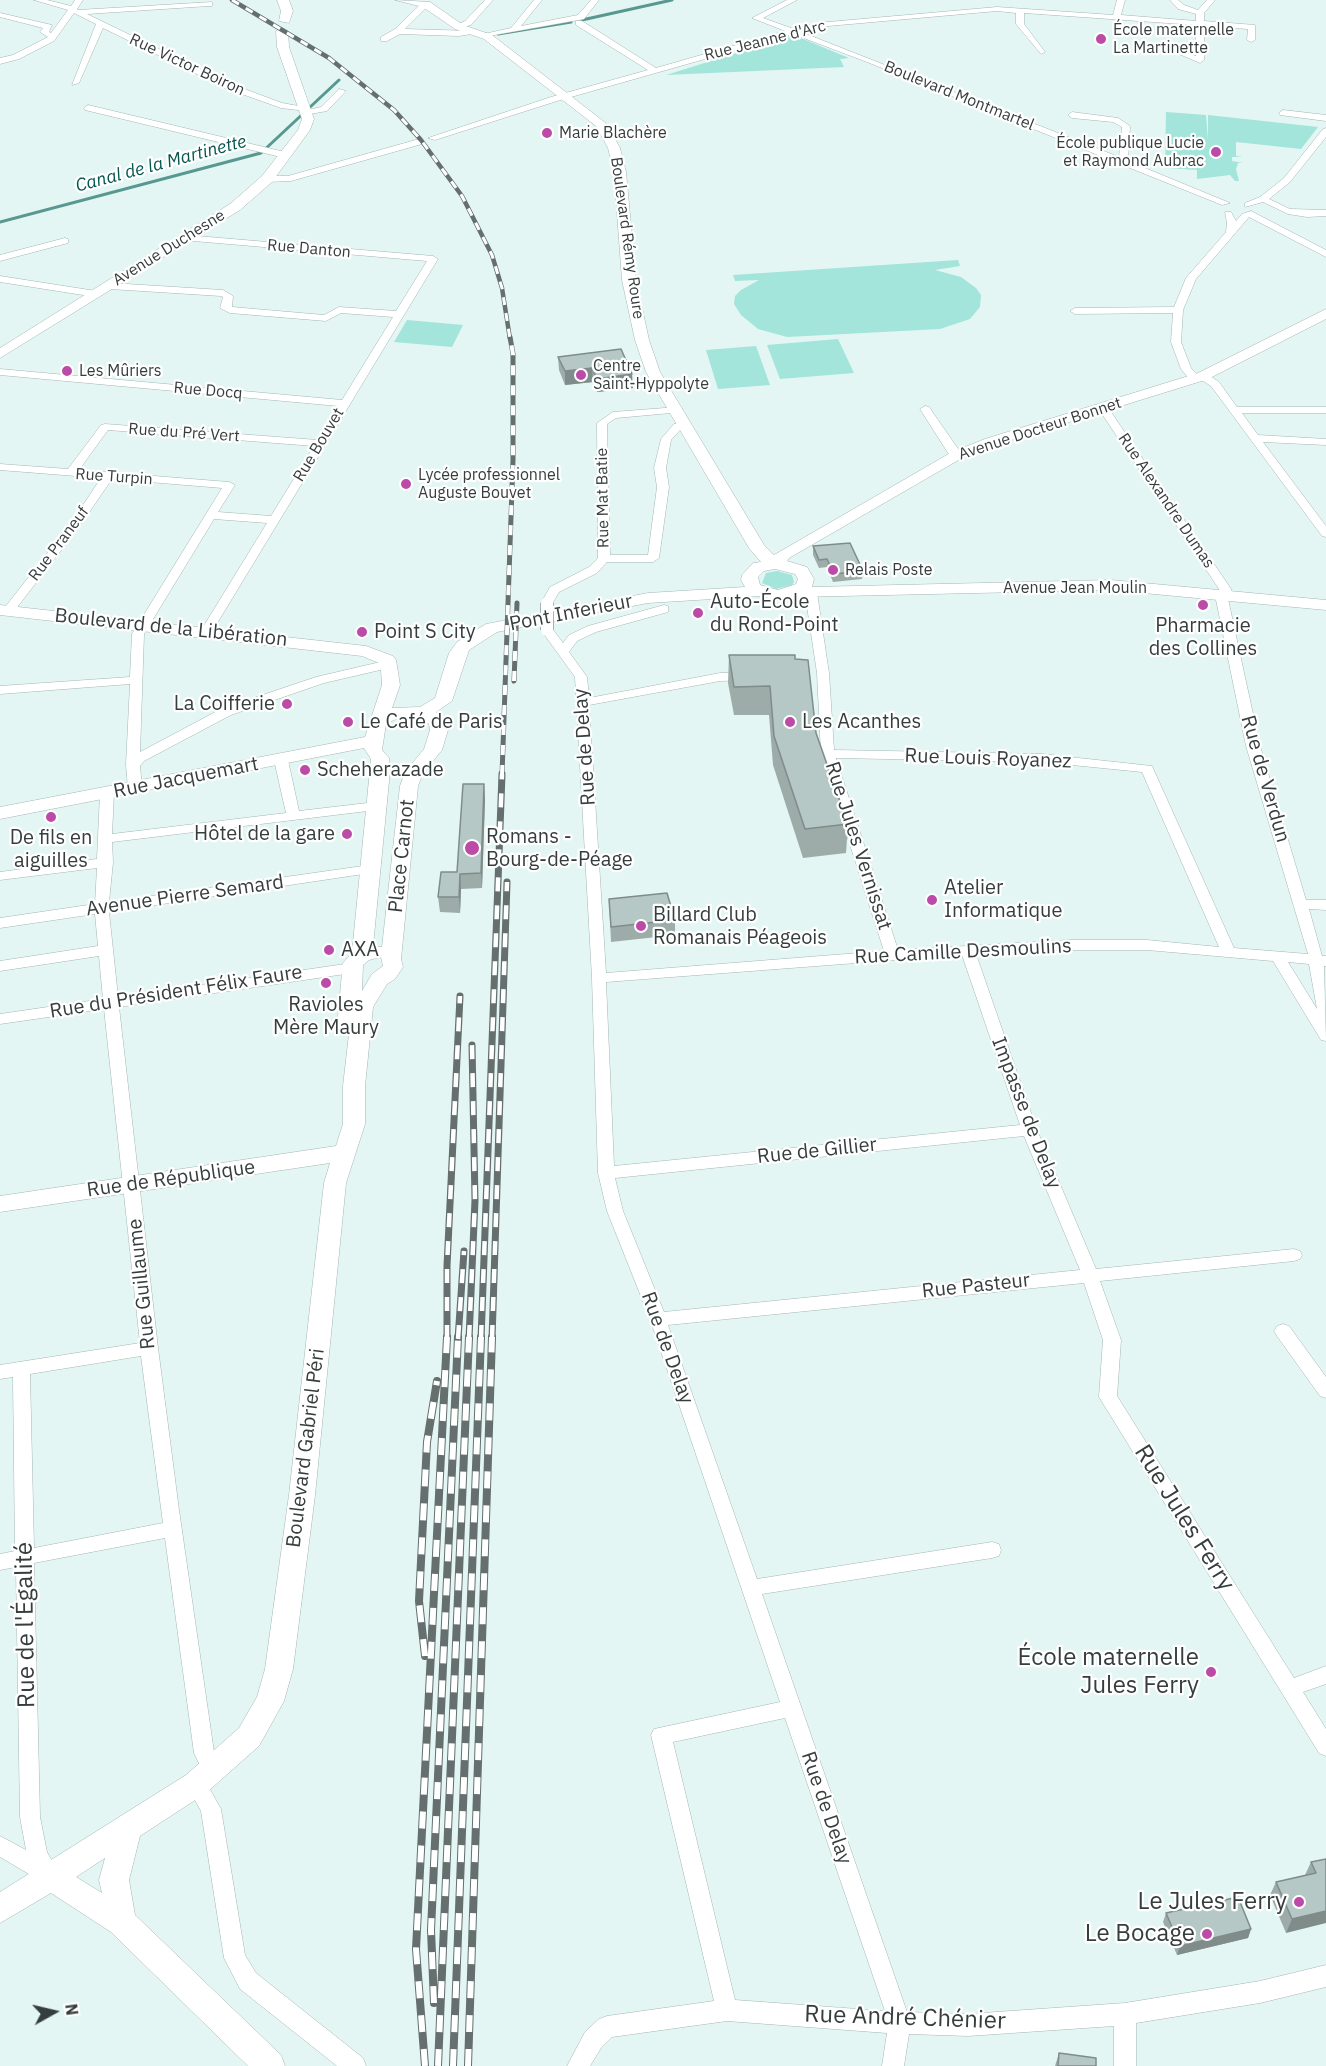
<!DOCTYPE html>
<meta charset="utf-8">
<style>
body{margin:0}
#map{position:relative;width:1326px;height:2066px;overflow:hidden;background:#e3f6f3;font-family:"IBM Plex Sans",sans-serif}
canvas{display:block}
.north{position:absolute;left:24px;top:1982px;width:60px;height:60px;-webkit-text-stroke:4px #fff;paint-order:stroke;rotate:82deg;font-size:16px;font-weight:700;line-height:24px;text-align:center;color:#363e3d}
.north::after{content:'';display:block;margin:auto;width:21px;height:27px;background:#363e3d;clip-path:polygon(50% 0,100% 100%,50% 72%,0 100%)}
</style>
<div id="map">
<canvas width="1326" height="2066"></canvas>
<div class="north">N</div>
</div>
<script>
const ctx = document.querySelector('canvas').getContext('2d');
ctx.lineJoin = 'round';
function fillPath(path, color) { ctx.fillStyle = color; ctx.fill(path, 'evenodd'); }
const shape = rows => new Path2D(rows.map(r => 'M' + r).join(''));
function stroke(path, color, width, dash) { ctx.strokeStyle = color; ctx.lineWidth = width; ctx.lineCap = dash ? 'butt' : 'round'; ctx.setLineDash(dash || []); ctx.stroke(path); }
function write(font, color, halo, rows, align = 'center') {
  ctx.font = font + ' "IBM Plex Sans",sans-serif'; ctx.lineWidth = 4.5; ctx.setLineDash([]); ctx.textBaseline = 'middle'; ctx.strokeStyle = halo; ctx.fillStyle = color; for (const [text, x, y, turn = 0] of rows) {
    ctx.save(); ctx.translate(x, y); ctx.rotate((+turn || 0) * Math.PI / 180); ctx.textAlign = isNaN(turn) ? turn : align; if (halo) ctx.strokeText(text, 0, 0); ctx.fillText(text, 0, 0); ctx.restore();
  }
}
fillPath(shape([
 [791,36,801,38,849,58,840,59,844,67,666,75],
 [1166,112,1206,115,1208,140,1208,115,1318,127,1301,149,1236,142,1236,156,1243,157,1232,157,1232,161,1243,163,1238,163,1236,169,1239,181,1235,181,1230,175,1197,179,1197,170,1165,168],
 [958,260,960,266,935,270,961,277,976,288,981,295,980,307,970,319,940,329,787,337,758,329,741,315,734,304,735,296,741,290,759,280,735,281,733,275],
 [407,320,463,325,452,347,394,342],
 [838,339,854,373,780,379,767,345],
 [756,346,770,385,718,389,706,350],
 [777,571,792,575,794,582,792,585,776,589,762,583,766,573]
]), '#a3e4db');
stroke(shape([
 [582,20,672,0],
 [498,34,571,22],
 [0,222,261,153,339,80]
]), '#589890', 3);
const street = shape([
 [34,0,47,0,71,6,75,0,83,0,77,9,78,10,212,2,212,6,209,6,87,14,231,84,282,103,310,108,306,111,281,108,225,88,103,28,79,83,72,85,96,24,74,13,54,41,19,59,0,64,0,58,13,55,48,37,40,32,43,28,0,17,0,13,52,25,49,32,51,33,68,10,34,0],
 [485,0,493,0,471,25,456,29,456,25,465,21,485,0],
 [534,0,542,0,521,26,578,15,591,0,599,0,584,19,483,37,479,35,511,28,534,0],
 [787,0,797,0,763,18,794,29,817,23,997,7,1113,15,1117,0,1125,0,1121,15,1196,21,1196,14,1178,9,1170,0,1178,0,1184,5,1198,10,1207,0,1215,0,1204,13,1204,21,1255,25,1255,40,1251,42,1247,40,1248,29,1204,26,1204,60,1200,63,1172,51,1176,49,1196,56,1196,25,1024,13,1024,24,1045,52,1041,54,1016,24,1016,13,997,11,817,27,801,32,1119,157,1122,127,1113,122,1072,118,1068,115,1072,112,1118,118,1130,126,1128,161,1230,203,1222,205,867,62,793,34,557,101,435,140,428,138,551,97,648,70,576,25,576,21,582,21,656,68,785,31,752,18,787,0],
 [423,2,430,4,405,29,474,31,478,33,459,36,400,34,387,41,381,41,381,37,395,29,423,2],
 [339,89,346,91,327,111,304,115,304,111,321,107,339,89],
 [88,105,285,152,289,155,285,158,85,110,84,108,88,105],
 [1283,110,1326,115,1326,121,1280,115,1279,113,1283,110],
 [1326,128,1326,137,1290,182,1269,199,1290,209,1326,210,1326,216,1307,217,1288,214,1263,202,1245,207,1245,203,1260,197,1284,178,1323,129,1326,128],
 [419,139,422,140,422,144,291,181,267,182,262,179,267,176,288,176,419,139],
 [1251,211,1326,250,1326,257,1249,217,1196,279,1183,310,1181,342,1191,368,1198,376,1207,374,1219,382,1237,407,1326,407,1326,413,1242,413,1258,435,1326,439,1326,445,1263,442,1326,526,1326,537,1322,536,1211,386,1200,379,1199,381,1191,381,1181,369,1171,342,1173,313,1075,314,1070,311,1075,308,1174,307,1186,278,1226,232,1227,223,1225,212,1231,212,1236,221,1242,214,1251,211],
 [185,235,433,256,438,259,210,635,206,636,200,632,267,523,214,519,144,634,140,752,221,709,316,677,389,660,395,664,393,667,324,683,231,715,144,761,140,766,142,788,135,792,128,788,126,765,130,684,0,694,0,686,130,677,132,634,222,488,112,479,79,527,12,614,8,615,2,611,71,523,101,478,0,470,0,464,68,469,101,425,105,424,318,440,338,406,0,375,0,369,342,400,393,317,341,313,326,321,230,313,220,308,223,297,221,296,110,289,105,286,110,283,223,290,233,296,232,307,324,315,339,307,396,311,427,261,182,240,182,236,185,235],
 [108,430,314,446,271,516,218,512,235,485,229,482,79,470,108,430],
 [65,238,68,239,68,243,0,261,0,255,65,238],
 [0,276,96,291,101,294,96,297,0,282,0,276],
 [1103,405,1107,406,1231,589,1233,596,1228,599,1260,746,1306,900,1326,900,1326,910,1309,909,1322,956,1326,956,1326,966,1324,966,1326,1041,1321,1040,1273,961,1147,950,1069,950,976,954,1037,1130,1096,1269,1294,1249,1300,1251,1302,1255,1300,1259,1294,1261,1100,1281,1121,1340,1117,1396,1294,1678,1326,1666,1326,1684,1303,1692,1326,1729,1326,1756,1319,1753,1099,1397,1103,1340,1084,1283,668,1325,757,1579,992,1542,999,1544,1001,1550,999,1556,992,1558,762,1594,907,2012,968,2014,1125,2003,1260,1981,1326,1965,1326,1987,1260,2003,1136,2023,1136,2066,1114,2066,1114,2026,968,2036,909,2034,904,2066,882,2066,887,2033,727,2021,612,2037,601,2048,590,2066,567,2066,585,2032,599,2019,607,2016,714,2001,651,1735,654,1729,780,1702,650,1319,607,1211,598,1173,592,978,575,677,541,630,543,627,551,627,563,643,569,635,588,626,664,605,668,606,668,612,596,632,577,641,569,652,587,677,589,698,720,673,748,672,754,676,748,680,720,681,589,705,606,973,884,951,821,754,817,673,805,593,811,589,817,593,829,673,834,750,1042,754,1152,766,1234,948,1308,954,1246,746,1215,595,1220,592,1219,589,1098,408,1103,405],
 [836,758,1042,762,1142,772,1219,947,1147,940,1069,940,898,950,836,758],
 [962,955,1020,1125,614,1166,606,982,962,955],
 [1288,962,1309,964,1317,1009,1288,962],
 [1024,1136,1080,1270,664,1312,623,1211,615,1178,1024,1136],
 [785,1718,885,2011,735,2000,673,1742,785,1718],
 [925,406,929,407,961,453,961,457,953,457,948,453,920,409,925,406],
 [678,407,682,408,682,412,616,418,607,424,610,555,648,555,657,487,654,468,661,439,674,424,686,422,691,425,681,429,671,440,666,468,669,487,659,558,653,562,607,562,597,573,559,592,551,606,543,606,541,603,550,587,589,567,598,558,597,423,613,412,678,407],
 [281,756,288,760,299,811,376,802,383,806,376,810,112,842,113,862,109,902,370,865,377,869,370,873,109,912,118,997,352,963,359,968,352,973,119,1007,158,1348,179,1510,214,1752,223,1771,220,1778,213,1780,206,1778,194,1753,165,1538,34,1563,40,1817,47,1852,61,1877,58,1884,51,1887,0,1857,0,1836,26,1850,20,1817,16,1567,0,1570,0,1554,15,1551,13,1377,0,1379,0,1365,140,1343,104,1009,0,1024,0,1014,103,999,99,956,0,971,0,961,98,946,95,914,0,928,0,918,95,904,97,868,0,880,0,872,97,859,100,793,107,789,114,793,112,834,286,813,274,760,281,756],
 [141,1356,163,1523,34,1548,30,1374,141,1356],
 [1283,1324,1289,1326,1326,1377,1326,1398,1320,1396,1277,1336,1274,1331,1277,1326,1283,1324],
 [196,1775,203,1777,221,1809,245,1955,256,1973,363,2058,366,2066,337,2066,240,1989,224,1958,201,1811,186,1784,189,1777,196,1775]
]);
const secondary = shape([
 [277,0,289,0,293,11,289,23,279,21,281,11,277,0],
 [395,0,430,2,463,25,492,35,607,124,620,148,626,172,636,280,649,340,660,372,764,545,774,555,952,452,985,439,1198,373,1326,309,1326,319,1208,379,995,445,962,458,789,558,787,561,807,567,814,579,812,587,1111,580,1326,600,1326,610,1111,590,796,597,777,600,761,596,648,603,497,632,469,650,452,701,436,712,447,722,448,730,442,750,423,773,418,786,401,959,403,967,395,979,387,984,373,1007,365,1086,365,1124,346,1183,315,1495,293,1669,284,1701,259,1746,206,1793,140,1836,129,1880,135,1915,281,2055,285,2066,248,2066,111,1932,51,1893,0,1923,0,1892,186,1775,239,1728,257,1697,265,1669,289,1495,324,1183,330,1163,0,1212,0,1196,336,1146,343,1124,343,1086,349,1034,340,1032,337,1027,343,963,352,953,371,759,364,748,0,819,0,807,365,737,382,685,381,670,379,663,362,656,0,615,0,605,366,646,393,656,396,660,400,685,392,708,420,707,435,698,449,653,457,642,486,624,648,593,745,587,741,580,742,575,753,563,761,562,749,548,646,372,635,340,622,280,614,172,608,148,596,126,484,39,455,29,423,7,395,0],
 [775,569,795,574,798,579,796,584,778,590,760,585,758,577,764,571,775,569],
 [400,717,420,717,429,724,430,730,424,749,405,772,400,786,382,947,373,946,390,771,389,758,382,750,386,724,400,717],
 [381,957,383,966,372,974,362,991,363,965,369,960,381,957],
 [105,1858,99,1880,102,1893,76,1877,105,1858],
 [282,28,288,31,289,47,314,119,310,130,272,182,240,210,0,358,0,348,230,204,262,176,298,130,302,119,277,47,276,31,282,28]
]);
stroke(street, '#a4b6b3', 1);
stroke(secondary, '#a4b6b3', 1);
fillPath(street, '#fff');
fillPath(secondary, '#fff');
const railFar3 = shape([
 [232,0,329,58,394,110,421,140,462,196,492,255,502,288,510,339]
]);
const railFar2 = shape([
 [514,681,517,603],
 [502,775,513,460,513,354,510,337]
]);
const railFar1 = shape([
 [447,1339,447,1266,460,996],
 [458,1339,464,1251],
 [469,1339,475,1200,472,1045],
 [481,1339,502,774],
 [492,1339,507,882]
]);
const rail = shape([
 [425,1656,419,1601,427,1442,437,1381],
 [434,2003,431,1930,458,1337],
 [425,2066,416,1949,447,1337],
 [438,2066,469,1337],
 [453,2066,481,1337],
 [468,2066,492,1337]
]);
stroke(railFar3, '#646f6e', 4.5);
stroke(railFar2, '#646f6e', 5);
stroke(railFar1, '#646f6e', 7);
stroke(rail, '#646f6e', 8);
stroke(railFar3, '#fff', 3, [8]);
stroke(railFar2, '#fff', 4, [10]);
stroke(railFar1, '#fff', 4.5, [14]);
stroke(rail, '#fff', 6, [17]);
const streetBridge = shape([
 [547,603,547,630]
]);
stroke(streetBridge, '#a4b6b3', 14, []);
stroke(streetBridge, '#fff', 12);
fillPath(shape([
 [621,349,633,388,597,392,593,382,565,385,559,370,558,357],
 [813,546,863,571,862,579,833,582,827,567,819,568,813,555],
 [729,655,795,659,816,733,848,824,846,853,803,858,773,765,769,715,734,715,728,683],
 [484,784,485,799,482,888,461,889,460,913,440,912,438,897,457,872],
 [609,899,675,920,675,935,611,942],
 [1326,1859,1286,1933,1270,1895,1276,1882,1305,1875,1311,1862],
 [1166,1913,1251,1929,1248,1938,1177,1955,1163,1922],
 [1059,2053,1096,2066,1055,2066]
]), '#9daca9');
fillPath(shape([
 [592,368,593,382,565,385,565,371],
 [632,374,633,388,597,392,597,379],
 [484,784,485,799,482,888,481,873],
 [460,874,461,889,460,913,459,897],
 [1326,1908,1326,1923,1286,1933,1292,1919],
 [1251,1929,1248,1938,1177,1955,1180,1946]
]), '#7f8c8a');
const building = shape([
 [621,349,632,374,597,379,592,368,565,371,558,357,621,349],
 [850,543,863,571,834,574,827,559,819,560,813,546,850,543],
 [729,655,795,655,795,659,808,660,816,733,848,824,805,829,774,736,770,686,734,687,729,655],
 [463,784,484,784,481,873,460,874,459,897,438,897,441,872,457,872,463,784],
 [667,893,675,920,611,927,609,899,667,893],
 [1326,1859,1326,1911,1292,1919,1276,1882,1316,1873,1311,1862,1326,1859],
 [1238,1897,1251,1929,1180,1946,1166,1913,1238,1897],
 [1059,2053,1096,2058,1096,2066,1058,2066,1059,2053]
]);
fillPath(building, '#b6c8c5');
stroke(building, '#7f8c8a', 1.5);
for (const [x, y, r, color] of [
 [1101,39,6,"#bb4ba7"],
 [547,133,6,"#bb4ba7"],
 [1216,152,6,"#bb4ba7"],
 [67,371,6,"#bb4ba7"],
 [581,375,6,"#bb4ba7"],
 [406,484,6,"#bb4ba7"],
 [833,570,6,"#bb4ba7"],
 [1203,605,6,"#bb4ba7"],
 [698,613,6,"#bb4ba7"],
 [362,632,6,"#bb4ba7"],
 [287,704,6,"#bb4ba7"],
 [348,722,6,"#bb4ba7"],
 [790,722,6,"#bb4ba7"],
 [305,770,6,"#bb4ba7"],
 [51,817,6,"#bb4ba7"],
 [347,834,6,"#bb4ba7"],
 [472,848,8,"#bb4ba7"],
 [932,900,6,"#bb4ba7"],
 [641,926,6,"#bb4ba7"],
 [329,950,6,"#bb4ba7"],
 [326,983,6,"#bb4ba7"],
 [1211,1672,6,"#bb4ba7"],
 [1299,1902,6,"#bb4ba7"],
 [1207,1934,6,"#bb4ba7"]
]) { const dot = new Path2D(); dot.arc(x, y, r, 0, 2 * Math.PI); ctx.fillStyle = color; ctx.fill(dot); stroke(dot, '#fff', 2); }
write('16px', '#363e3d', '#fff', [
 ["École maternelle",1113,30],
 ["La Martinette",1113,48],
 ["Marie Blachère",559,133],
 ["École publique Lucie",1204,143,"right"],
 ["et Raymond Aubrac",1204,161,"right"],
 ["Centre",593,366],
 ["Saint-Hyppolyte",593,384],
 ["Les Mûriers",79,371],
 ["Lycée professionnel",418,475],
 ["Auguste Bouvet",418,493],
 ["Relais Poste",845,570]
], 'left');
write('16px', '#363e3d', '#fff', [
 ["Rue Jeanne d'Arc",765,41,-14],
 ["Rue Victor Boiron",187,65,25],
 ["Boulevard Montmartel",959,96,22],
 ["Boulevard Rémy Roure",627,238,82],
 ["Avenue Duchesne",169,248,-32],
 ["Rue Danton",309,249,5],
 ["Rue Docq",208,391,5],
 ["Avenue Docteur Bonnet",1040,429,-18],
 ["Rue du Pré Vert",184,433,4],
 ["Rue Bouvet",319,445,-59],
 ["Rue Turpin",114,477,4],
 ["Rue Mat Batie",603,498,-91],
 ["Rue Alexandre Dumas",1166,501,56],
 ["Rue Praneuf",59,544,-53],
 ["Avenue Jean Moulin",1075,588]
]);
write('italic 18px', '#03554e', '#fff', [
 ["Canal de la Martinette",161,164,-15]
]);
write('20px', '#363e3d', '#fff', [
 ["Auto-École",710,602],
 ["du Rond-Point",710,625],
 ["Pharmacie",1203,626,"center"],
 ["des Collines",1203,649,"center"],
 ["Point S City",374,632],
 ["La Coifferie",275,704,"right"],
 ["Le Café de Paris",360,722],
 ["Les Acanthes",802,722],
 ["Scheherazade",317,770],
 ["Hôtel de la gare",335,834,"right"],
 ["Romans -",486,837],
 ["Bourg-de-Péage",486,860],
 ["De fils en",51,838,"center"],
 ["aiguilles",51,861,"center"],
 ["Atelier",944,888],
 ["Informatique",944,911],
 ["Billard Club",653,915],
 ["Romanais Péageois",653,938],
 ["AXA",341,950],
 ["Ravioles",326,1005,"center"],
 ["Mère Maury",326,1028,"center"]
], 'left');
write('20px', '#363e3d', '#fff', [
 ["Pont Inferieur",571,613,-11],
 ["Boulevard de la Libération",171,628,6],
 ["Rue de Delay",585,747,-94],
 ["Rue Louis Royanez",988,759,2],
 ["Rue Jacquemart",186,778,-11],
 ["Rue de Verdun",1265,779,74],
 ["Rue Jules Vernissat",858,846,72],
 ["Place Carnot",402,856,-84],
 ["Avenue Pierre Semard",185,896,-8],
 ["Rue Camille Desmoulins",963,952,-3],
 ["Rue du Président Félix Faure",176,992,-9],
 ["Impasse de Delay",1026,1113,69],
 ["Rue de Gillier",817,1151,-6],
 ["Rue de République",171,1179,-8],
 ["Rue Guillaume",142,1284,-96],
 ["Rue Pasteur",976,1286,-6],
 ["Rue de Delay",667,1348,70],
 ["Boulevard Gabriel Péri",306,1448,-83],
 ["Rue de Delay",826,1808,71]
]);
write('24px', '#363e3d', '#fff', [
 ["Rue Jules Ferry",1184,1518,58],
 ["Rue de l'Égalité",26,1625,-91],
 ["Rue André Chénier",905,2018,2]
]);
write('24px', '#363e3d', '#fff', [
 ["École maternelle",1199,1658],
 ["Jules Ferry",1199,1686],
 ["Le Jules Ferry",1287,1902],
 ["Le Bocage",1195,1934]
], 'right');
</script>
